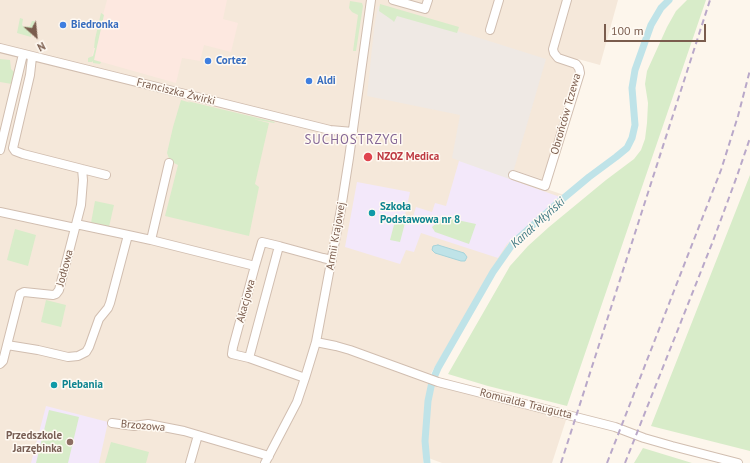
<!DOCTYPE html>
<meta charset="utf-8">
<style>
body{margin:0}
#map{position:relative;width:750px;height:463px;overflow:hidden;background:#fdf6ec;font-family:"PT Sans",sans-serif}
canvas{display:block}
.north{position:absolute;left:16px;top:16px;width:40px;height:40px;-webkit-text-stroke:3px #fffaf3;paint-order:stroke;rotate:153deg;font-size:11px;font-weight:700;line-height:16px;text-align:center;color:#7a5c4d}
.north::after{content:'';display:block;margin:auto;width:14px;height:18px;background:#7a5c4d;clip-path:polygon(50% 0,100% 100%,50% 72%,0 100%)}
.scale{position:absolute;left:604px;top:24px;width:102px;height:18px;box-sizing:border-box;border:2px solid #7a5c4d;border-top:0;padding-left:5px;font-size:12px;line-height:14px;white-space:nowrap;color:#7a5c4d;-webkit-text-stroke:3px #fffaf3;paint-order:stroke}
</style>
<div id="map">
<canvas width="750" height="463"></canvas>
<div class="north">N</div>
<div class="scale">100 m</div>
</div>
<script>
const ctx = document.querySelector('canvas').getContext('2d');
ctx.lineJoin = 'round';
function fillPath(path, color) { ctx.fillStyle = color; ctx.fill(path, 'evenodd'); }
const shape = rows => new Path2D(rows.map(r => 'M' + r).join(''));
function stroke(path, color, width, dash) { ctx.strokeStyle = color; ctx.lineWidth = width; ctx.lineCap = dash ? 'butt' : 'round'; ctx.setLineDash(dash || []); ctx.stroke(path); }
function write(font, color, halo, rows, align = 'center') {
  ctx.font = font + ' "PT Sans",sans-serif'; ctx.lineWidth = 3; ctx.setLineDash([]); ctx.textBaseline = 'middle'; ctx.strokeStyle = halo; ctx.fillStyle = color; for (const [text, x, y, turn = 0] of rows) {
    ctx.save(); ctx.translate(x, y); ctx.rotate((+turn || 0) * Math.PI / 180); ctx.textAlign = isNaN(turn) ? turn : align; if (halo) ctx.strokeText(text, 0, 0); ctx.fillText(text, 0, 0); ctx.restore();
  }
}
fillPath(shape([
 [0,0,618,0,600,65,578,59,544,180,514,170,511,177,564,195,508,244,427,380,566,420,552,463,442,463,423,456,423,463,0,463]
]), '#f5e8da');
fillPath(shape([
 [107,0,227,0,223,19,238,23,231,52,204,45,200,61,182,58,176,83,91,59]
]), '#fde8e0');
fillPath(shape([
 [378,6,546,59,510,183,464,170,460,161,452,158,460,115,367,96,374,29]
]), '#efe9e4');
fillPath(shape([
 [459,161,560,197,507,244,498,258,421,233,414,252,406,250,400,264,345,247,357,182,410,192,405,215,413,217,416,207,432,212,435,203,446,206],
 [46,406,108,422,99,463,31,463]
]), '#f3e8fa');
fillPath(shape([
 [687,0,706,0,567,406,488,386,448,374,510,266,528,246,549,227,606,180,634,159,641,150,645,139,647,123,648,103,645,84,647,71,667,27,676,11],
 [350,1,362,3,363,6,356,51,353,51,358,15,352,12,349,8],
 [380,4,459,27,457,33,397,16,394,22,392,20,379,11],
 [101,13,104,15,94,60,101,62,100,64,93,63,93,61,92,62,88,62,88,58,93,56,95,48,94,48,95,39],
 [20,18,23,19,22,25,24,27,30,26,32,21,35,21,31,37,17,33],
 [0,59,10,60,11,69,15,73,12,84,0,82],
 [181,100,191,103,187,101,275,122,274,123,253,119,269,123,255,184,259,187,249,236,165,216,178,165,170,161,167,153,173,127],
 [750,175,750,451,651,426],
 [95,201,114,205,109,227,91,223],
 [443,217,476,224,469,244,435,232,432,227],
 [395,221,405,223,400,242,390,240],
 [15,229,36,235,28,266,7,260],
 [46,300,66,305,61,327,41,322],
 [49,410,79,417,68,463,36,463],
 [111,442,149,452,146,463,105,463],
 [643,448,692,463,634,463]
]), '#d8ecc9');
const water = shape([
 [438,245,464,253,467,257,465,261,461,261,435,253,432,250,433,246,438,245]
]);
fillPath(water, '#bfe3e8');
stroke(water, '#a5d3da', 1);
stroke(shape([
 [427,463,425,441,428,401,432,382,438,368,493,272,514,242,553,207,589,177,616,157,627,148,632,138,635,125,632,88,635,70,651,25,661,8,669,0]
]), '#bfe3e8', 7);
const minor = shape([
 [393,0,425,9,428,0],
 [490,30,499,0],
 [0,48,330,130,353,132],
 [0,150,23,54],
 [82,169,106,175],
 [513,175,545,186,580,73,579,68,576,64,558,58,554,53,553,49,567,0],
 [0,212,75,228],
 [76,224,128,235,151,240,255,266,233,347,232,354,249,358,305,378],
 [151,240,169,163],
 [255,266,262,242,279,246],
 [316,342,336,346,350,350,438,382,615,427,644,438,672,446,738,463],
 [7,345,38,350,68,357,78,356,86,352,89,347,99,319,108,308,110,303,128,235],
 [249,358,279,246,323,258,332,260],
 [0,364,3,361,7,345,20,294,24,292,53,295,56,294,59,290,81,205,83,180,82,169,23,154,15,151,13,148,30,75,32,57],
 [112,423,134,426,148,424,184,431,269,456],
 [190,463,198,435],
 [265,463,297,402,305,378,316,342,341,209,349,158,371,0]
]);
stroke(minor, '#d1beb0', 10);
stroke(minor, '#fff', 8);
stroke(shape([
 [561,463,710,0],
 [607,463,721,170,738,116,750,70],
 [625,463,713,241,737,176,750,138]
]), '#b9a8c9', 2, [6, 4]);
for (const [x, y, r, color] of [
 [63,25,4,"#3f7fe0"],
 [208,61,4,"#3f7fe0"],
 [309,81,4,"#3f7fe0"],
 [368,157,5,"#e0444e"],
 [372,213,4,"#0f9aa8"],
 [54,385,4,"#0f9aa8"],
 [70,442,4,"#8d6e63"]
]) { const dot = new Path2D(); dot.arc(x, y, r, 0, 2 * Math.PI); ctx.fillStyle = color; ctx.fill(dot); stroke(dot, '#fffaf3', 1.5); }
write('bold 11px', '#366cbe', '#fffaf3', [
 ["Biedronka",71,25],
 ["Cortez",216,61],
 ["Aldi",317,81]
], 'left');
write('11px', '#7a5c4d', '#fffaf3', [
 ["Franciszka Żwirki",176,92,14],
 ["Obrońców Tczewa",566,114,-74],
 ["Armii Krajowej",336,236,-80],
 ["Jodłowa",65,268,-75],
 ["Akacjowa",246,301,-75],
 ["Romualda Traugutta",526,404,14],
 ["Brzozowa",143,426,5]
]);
write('bold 11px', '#be3a42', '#fffaf3', [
 ["NZOZ Medica",377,157]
], 'left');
write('bold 11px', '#0d838f', '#fffaf3', [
 ["Szkoła",380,207],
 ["Podstawowa nr 8",380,220],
 ["Plebania",62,385]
], 'left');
write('bold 11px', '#785e54', '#fffaf3', [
 ["Przedszkole",62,436],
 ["Jarzębinka",62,449]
], 'right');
write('italic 12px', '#437c86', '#fffaf3', [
 ["Kanał Młyński",538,223,-42]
]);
ctx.letterSpacing = '1px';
write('13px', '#846695', '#fffaf3', [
 ["SUCHOSTRZYGI",354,140]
]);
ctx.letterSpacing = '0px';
</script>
